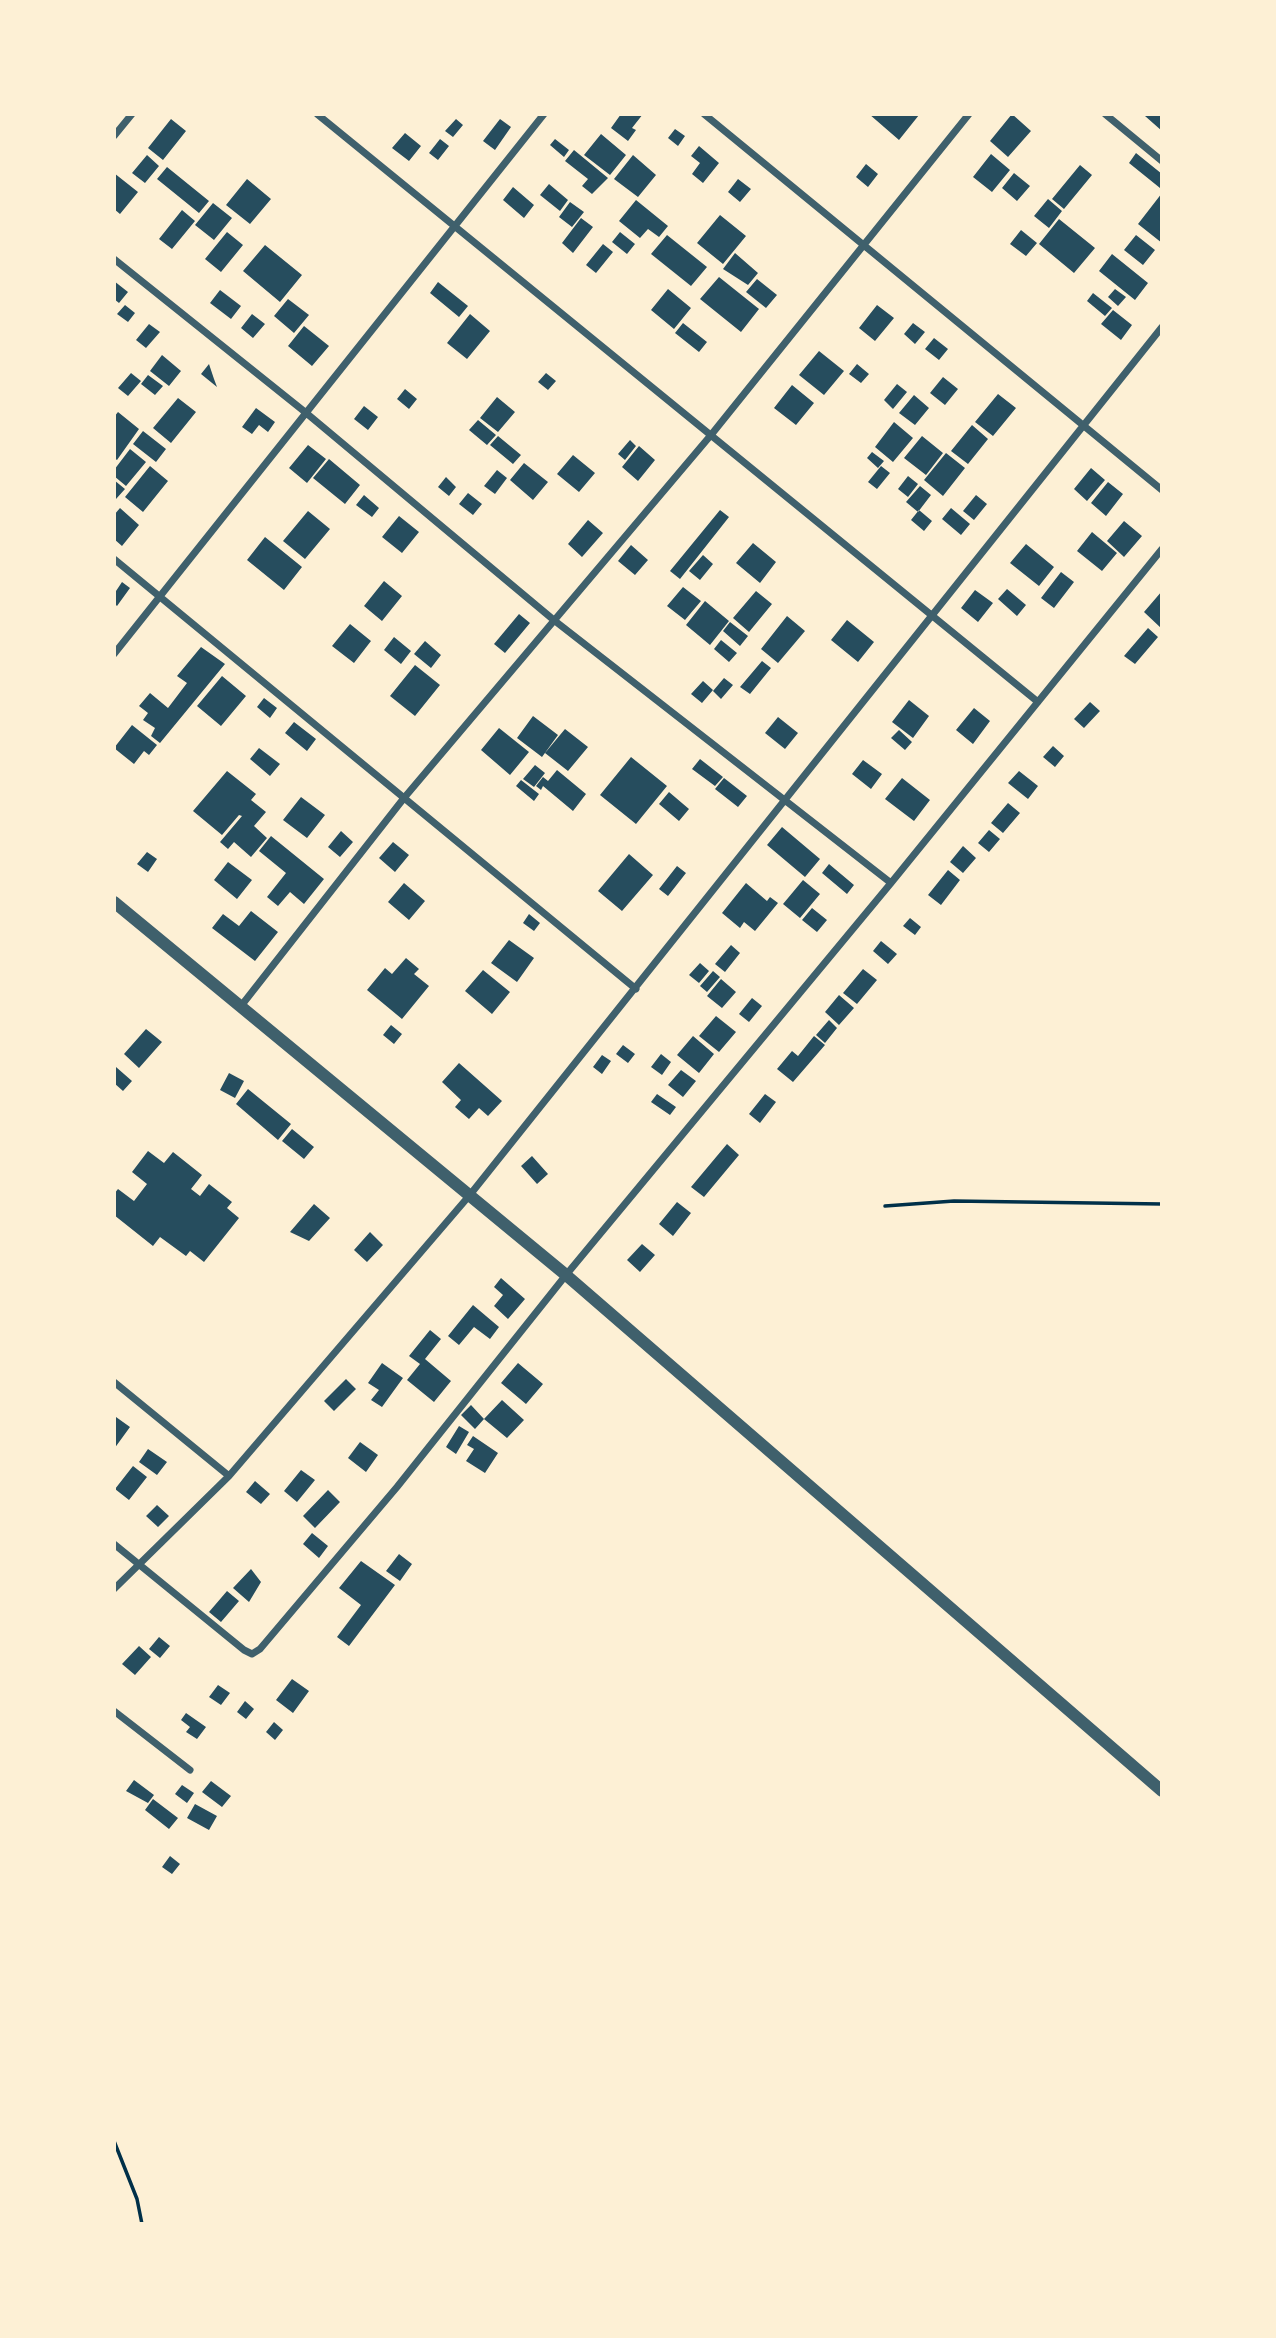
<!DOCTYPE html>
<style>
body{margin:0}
#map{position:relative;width:1276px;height:2338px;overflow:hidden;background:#fdf0d5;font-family:Cabin,sans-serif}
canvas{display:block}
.frame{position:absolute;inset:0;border:116px solid #fdf0d5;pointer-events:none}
</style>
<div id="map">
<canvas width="1276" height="2338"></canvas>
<div class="frame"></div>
</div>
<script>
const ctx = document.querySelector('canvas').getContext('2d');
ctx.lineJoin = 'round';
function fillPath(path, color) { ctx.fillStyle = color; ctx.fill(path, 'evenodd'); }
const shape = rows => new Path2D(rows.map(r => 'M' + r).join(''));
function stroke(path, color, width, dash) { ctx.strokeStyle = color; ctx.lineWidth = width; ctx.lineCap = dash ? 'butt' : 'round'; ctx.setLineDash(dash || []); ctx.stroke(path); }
fillPath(shape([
 [621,114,643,114,632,128,636,130,628,141,611,128],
 [869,114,917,114,919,115,899,140],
 [1012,114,1031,131,1008,157,990,141],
 [1147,114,1162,114,1162,131,1145,116],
 [171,119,186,131,163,160,148,148],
 [456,119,463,125,453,137,445,131],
 [500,119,511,127,495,150,483,141],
 [675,129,685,136,678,146,668,138],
 [405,133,421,146,409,161,392,148],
 [601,134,626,155,610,175,584,155],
 [440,139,449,146,438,160,429,153],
 [555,139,569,150,564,157,550,145],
 [699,146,719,163,703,183,692,174,700,163,691,156],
 [574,150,608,178,592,194,582,186,588,179,565,161],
 [1136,153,1162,174,1160,188,1129,163],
 [991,154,1010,170,992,192,973,177],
 [147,155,159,166,145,183,132,173],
 [633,155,656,175,638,197,614,179],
 [866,164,878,174,868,187,856,177],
 [1080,165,1092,175,1064,209,1052,199],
 [167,167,209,201,199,213,157,179],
 [114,173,138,192,120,214,114,209],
 [1014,173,1030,186,1017,201,1002,188],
 [247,179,271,199,250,224,226,205],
 [738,179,751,189,740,202,728,192],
 [549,184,568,200,560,211,540,195],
 [513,187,534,205,524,218,503,200],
 [1162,193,1162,243,1138,224],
 [1048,199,1062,211,1049,228,1034,216],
 [636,200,668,226,659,237,648,229,640,238,619,221],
 [570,202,584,212,572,227,559,217],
 [213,203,232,218,214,240,195,225],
 [182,210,195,221,172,249,159,239],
 [720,215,746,236,723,264,697,243],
 [581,218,593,227,573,253,562,243],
 [1059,219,1095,248,1074,273,1039,244],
 [1021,230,1037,243,1026,256,1010,244],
 [227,232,243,245,221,272,205,259],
 [620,232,635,244,627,254,612,242],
 [667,235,707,267,691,286,651,254],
 [1136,235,1155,250,1143,265,1124,250],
 [603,244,613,252,596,273,586,265],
 [265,245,302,275,280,302,243,271],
 [735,253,758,273,748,285,723,269],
 [1112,254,1148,283,1135,300,1099,271],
 [719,277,759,309,741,332,700,299],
 [757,279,777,295,766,308,746,292],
 [114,281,128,292,119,303,114,299],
 [438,282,468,306,459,317,430,293],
 [668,289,691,308,674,329,651,310],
 [1115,289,1126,297,1118,306,1108,297],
 [220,290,241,306,231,319,210,303],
 [1093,293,1112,308,1105,316,1087,301],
 [288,299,309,315,294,333,274,316],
 [125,305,135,313,128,322,117,314],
 [877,305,894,318,875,341,859,328],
 [1113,310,1132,325,1121,340,1101,324],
 [252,314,265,324,253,338,241,328],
 [470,314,490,331,467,359,447,343],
 [683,323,707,342,699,352,675,333],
 [913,323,925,332,915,344,904,334],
 [149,324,160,332,146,348,136,340],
 [304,326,329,346,312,366,288,346],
 [934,338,948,349,939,360,925,349],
 [819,351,844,371,824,395,799,375],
 [162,355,181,371,169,386,150,371],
 [209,364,214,379,217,387,201,374],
 [857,364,869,374,861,383,849,374],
 [131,373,141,381,128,396,118,388],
 [546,373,556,381,548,390,538,382],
 [148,375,163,386,155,395,141,384],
 [943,377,958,389,945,405,930,393],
 [897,384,907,392,893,409,884,400],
 [792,385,814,403,796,425,774,408],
 [405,389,417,399,409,409,397,399],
 [998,394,1016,408,993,436,975,422],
 [914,395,929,408,915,425,899,413],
 [497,397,515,412,498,432,480,418],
 [178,398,196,412,171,443,153,428],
 [364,406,378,417,368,430,354,419],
 [256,408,275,422,268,432,259,425,252,434,242,427],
 [118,412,139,429,117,460,114,458,114,417],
 [478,420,496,435,487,445,469,430],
 [894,422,913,438,893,462,875,447],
 [972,425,988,439,968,464,951,451],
 [143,431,166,449,156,462,133,444],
 [498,436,521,455,513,464,490,445],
 [922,436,943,453,926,475,904,458],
 [630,440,636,446,625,460,618,454],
 [308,445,326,459,307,483,289,468],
 [639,446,655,460,638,481,622,467],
 [130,449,146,462,126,486,114,476,114,470],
 [872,452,884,461,878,468,867,458],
 [946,453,965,468,943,496,924,480],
 [573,455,595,473,579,492,557,474],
 [329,459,360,485,345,504,313,478],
 [524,463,548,482,533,500,510,480],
 [150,466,168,481,143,512,125,497],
 [881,466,890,473,877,489,868,482],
 [1091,468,1105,480,1087,501,1074,489],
 [497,470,507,478,495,494,484,486],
 [908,476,918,484,908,497,898,489],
 [446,477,456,487,449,496,438,487],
 [114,480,125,489,116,499,114,497],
 [1108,482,1123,494,1106,516,1091,503],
 [920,486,931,495,918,512,906,502],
 [468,493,482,504,473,515,459,504],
 [364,495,379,508,372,517,356,505],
 [976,495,987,504,974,520,963,511],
 [120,508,139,525,122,546,114,539,114,515],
 [951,508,970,524,961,535,942,519],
 [720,510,729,517,680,579,670,571],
 [919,510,932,521,924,531,911,520],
 [308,511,330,529,305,559,283,541],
 [399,516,419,532,402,553,382,537],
 [588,520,603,533,582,557,568,544],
 [1124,521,1142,536,1124,557,1107,541],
 [1092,532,1117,553,1102,571,1077,551],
 [265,537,302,567,284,590,247,560],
 [753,543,776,562,760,583,736,563],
 [1026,544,1054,567,1039,586,1010,563],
 [631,545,648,560,635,575,618,561],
 [703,555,713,564,700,580,689,571],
 [1061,572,1074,582,1054,608,1041,598],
 [384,581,402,596,382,621,364,606],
 [122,582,130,588,117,606,114,603,114,594],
 [683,587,701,601,685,620,667,606],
 [1007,589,1026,605,1017,616,998,599],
 [975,590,993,603,978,622,961,608],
 [756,591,772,604,749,632,733,618],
 [1162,591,1162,629,1144,612],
 [705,601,729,621,710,645,686,625],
 [519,614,530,623,505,653,494,644],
 [787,616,805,631,778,663,761,649],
 [847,620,874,642,858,662,831,640],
 [730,622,748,636,740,646,723,631],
 [350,624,371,641,354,663,332,646],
 [1148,628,1158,637,1135,664,1124,656],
 [394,637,411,651,401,664,384,650],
 [721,640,737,653,729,662,714,649],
 [425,641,441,655,431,668,414,654],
 [201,647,225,664,160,743,151,736,155,728,143,720,148,713,139,706,150,693,168,708,187,683,177,676],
 [762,661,771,668,750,694,740,687],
 [415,665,440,685,415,716,390,696],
 [222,676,246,696,221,726,197,706],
 [724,678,733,685,721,699,713,691],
 [703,681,713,690,702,703,691,694],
 [264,698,277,708,270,718,257,707],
 [909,700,929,716,913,738,892,722],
 [1090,702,1100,711,1084,728,1074,719],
 [974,708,990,721,973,744,956,730],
 [533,716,558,735,542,757,517,738],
 [778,717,798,733,785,749,765,733],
 [294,722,316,739,307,751,285,733],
 [132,725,157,745,149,755,144,751,134,764,114,748],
 [499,728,529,752,510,775,481,750],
 [565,729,588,747,568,771,545,753],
 [899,730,912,742,905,750,891,738],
 [1053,746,1064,756,1055,767,1043,757],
 [259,748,280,764,270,776,250,759],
 [631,757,667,786,636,824,600,795],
 [700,759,723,777,715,786,692,769],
 [863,760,882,774,871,789,852,774],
 [535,765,545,773,534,787,523,779],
 [557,770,586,794,573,811,543,786,541,790,536,786,543,777,548,781],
 [227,771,256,794,251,800,266,812,254,826,267,838,251,857,234,842,228,849,220,842,242,816,239,815,222,835,193,811],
 [1019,771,1038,786,1028,799,1008,783],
 [724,778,747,796,738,807,715,789],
 [902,778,930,800,914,821,885,799],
 [521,780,539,794,534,801,516,786],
 [669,792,689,809,679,821,659,804],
 [301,797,325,815,307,838,283,820],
 [1008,803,1020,813,1003,833,991,823],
 [782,827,820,859,805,877,767,845],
 [989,830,1000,839,989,852,978,843],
 [341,831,353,842,340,857,328,847],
 [271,836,324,879,304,904,290,892,278,906,267,897,286,873,259,851],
 [393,842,409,855,395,872,379,858],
 [963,846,976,858,963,873,950,862],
 [147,852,157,859,148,872,137,864],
 [629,854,653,875,622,911,598,891],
 [228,862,252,880,237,899,214,880],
 [829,864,854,885,847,894,822,873],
 [677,866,686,873,668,896,659,889],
 [948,870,960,880,941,905,928,895],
 [803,880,820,894,800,918,783,904],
 [404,883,425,901,409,920,388,902],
 [746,883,767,901,770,897,778,903,755,931,744,922,740,928,722,913],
 [812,908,827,920,817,932,802,920],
 [251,911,278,932,255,961,212,928,223,914,239,926],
 [529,914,540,923,534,931,523,923],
 [910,918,921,927,915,935,903,926],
 [509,940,534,958,517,982,491,963],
 [881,941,897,954,888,964,873,951],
 [731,945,740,953,725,972,715,964],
 [406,958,419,969,414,974,429,986,402,1019,367,990,385,968,392,974],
 [700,963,709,971,699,983,689,975],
 [863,969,877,980,857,1004,843,993],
 [483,970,510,992,492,1014,465,991],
 [713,971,720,977,707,992,700,986],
 [721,979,736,992,722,1008,707,996],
 [839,995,854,1008,839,1025,825,1012],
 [752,998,762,1006,749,1022,739,1014],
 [716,1016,736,1032,719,1052,699,1036],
 [829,1020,837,1028,825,1043,816,1035],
 [391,1025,402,1034,394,1044,383,1035],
 [146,1029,162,1042,139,1068,124,1054],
 [693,1036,714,1054,699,1073,677,1055],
 [814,1036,825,1045,793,1082,777,1069,792,1051,798,1056],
 [623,1045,635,1054,628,1063,616,1054],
 [661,1054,671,1062,662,1075,651,1067],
 [602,1055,611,1061,602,1074,593,1067],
 [459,1063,502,1101,488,1116,479,1108,469,1119,455,1107,461,1100,442,1082],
 [116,1067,132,1081,123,1091,114,1083],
 [681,1070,696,1081,683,1097,668,1085],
 [229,1073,244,1081,235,1098,220,1090],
 [248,1089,291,1124,278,1140,236,1104],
 [657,1094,676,1107,670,1115,651,1102],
 [765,1094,776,1102,760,1123,749,1114],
 [292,1129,314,1147,304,1159,282,1141],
 [727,1144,739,1155,704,1197,691,1187],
 [148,1151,164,1163,173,1152,202,1175,191,1189,200,1196,209,1184,232,1202,227,1208,239,1218,204,1262,190,1251,186,1256,160,1237,153,1246,114,1215,114,1194,118,1189,134,1201,147,1184,132,1172],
 [532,1156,548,1174,537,1184,521,1166],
 [677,1202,691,1213,673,1236,659,1224],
 [314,1204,330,1218,309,1241,290,1232],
 [370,1232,383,1245,367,1262,354,1250],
 [642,1244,655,1255,640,1272,627,1260],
 [501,1278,525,1299,508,1319,494,1306,503,1295,494,1287],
 [473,1305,499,1327,490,1339,474,1327,459,1345,448,1336],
 [430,1330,441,1339,425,1359,451,1381,434,1402,407,1380,420,1364,409,1356],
 [382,1363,403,1378,382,1407,371,1400,379,1390,368,1383],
 [518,1363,543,1384,526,1404,501,1383],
 [346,1379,356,1389,334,1411,324,1401],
 [502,1400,524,1420,507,1438,484,1419,475,1429,461,1415,471,1405,484,1419],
 [116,1417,130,1427,114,1449,114,1420],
 [459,1426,469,1432,456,1454,446,1447],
 [473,1436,498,1453,485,1473,466,1461,474,1449,467,1445],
 [360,1442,378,1455,366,1472,348,1458],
 [148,1449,167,1462,157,1475,139,1462],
 [133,1466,147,1477,129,1500,115,1489],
 [301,1470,315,1480,297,1502,284,1491],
 [255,1481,270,1494,261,1504,246,1492],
 [328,1490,340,1502,315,1528,303,1516],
 [157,1505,169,1516,158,1527,146,1516],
 [312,1533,328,1546,319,1558,303,1544],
 [399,1554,412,1564,400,1581,386,1571],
 [361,1561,395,1585,349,1646,337,1637,361,1605,339,1588],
 [251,1569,261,1582,249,1602,233,1588],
 [227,1591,239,1601,221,1622,209,1612],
 [159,1637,170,1646,160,1658,149,1649],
 [139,1646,151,1657,135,1675,122,1664],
 [292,1679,309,1691,293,1713,276,1700],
 [218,1685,230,1693,221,1705,209,1697],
 [245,1701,254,1709,246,1719,237,1712],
 [186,1713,206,1727,197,1739,186,1732,190,1727,181,1720],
 [274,1722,283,1730,275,1740,266,1732],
 [134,1780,154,1795,148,1803,126,1791],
 [211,1781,231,1796,222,1807,202,1792],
 [182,1785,194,1793,187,1803,175,1794],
 [153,1799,178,1818,169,1829,145,1810],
 [195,1804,217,1816,209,1830,187,1818],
 [170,1856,180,1864,172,1874,162,1867]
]), '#264d5e');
stroke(shape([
 [885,1206,954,1201,1162,1204],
 [114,2141,137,2199,142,2224]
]), '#003049', 3.5);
stroke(shape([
 [317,114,1038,702],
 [704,114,1162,490],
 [1105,114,1162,161],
 [114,136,132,114],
 [114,259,305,412,555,621,891,883],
 [114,559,636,989],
 [114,654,544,114],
 [241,1006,404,798,711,435,969,114],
 [114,1382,229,1476],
 [114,1544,244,1650,252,1654,260,1649,397,1487,566,1275,891,883,1162,549],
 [114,1589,229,1476,469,1196,1162,327],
 [114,1711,190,1770]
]), '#3f606c', 7);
stroke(shape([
 [114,902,566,1275,1162,1791]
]), '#3f606c', 12);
</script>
